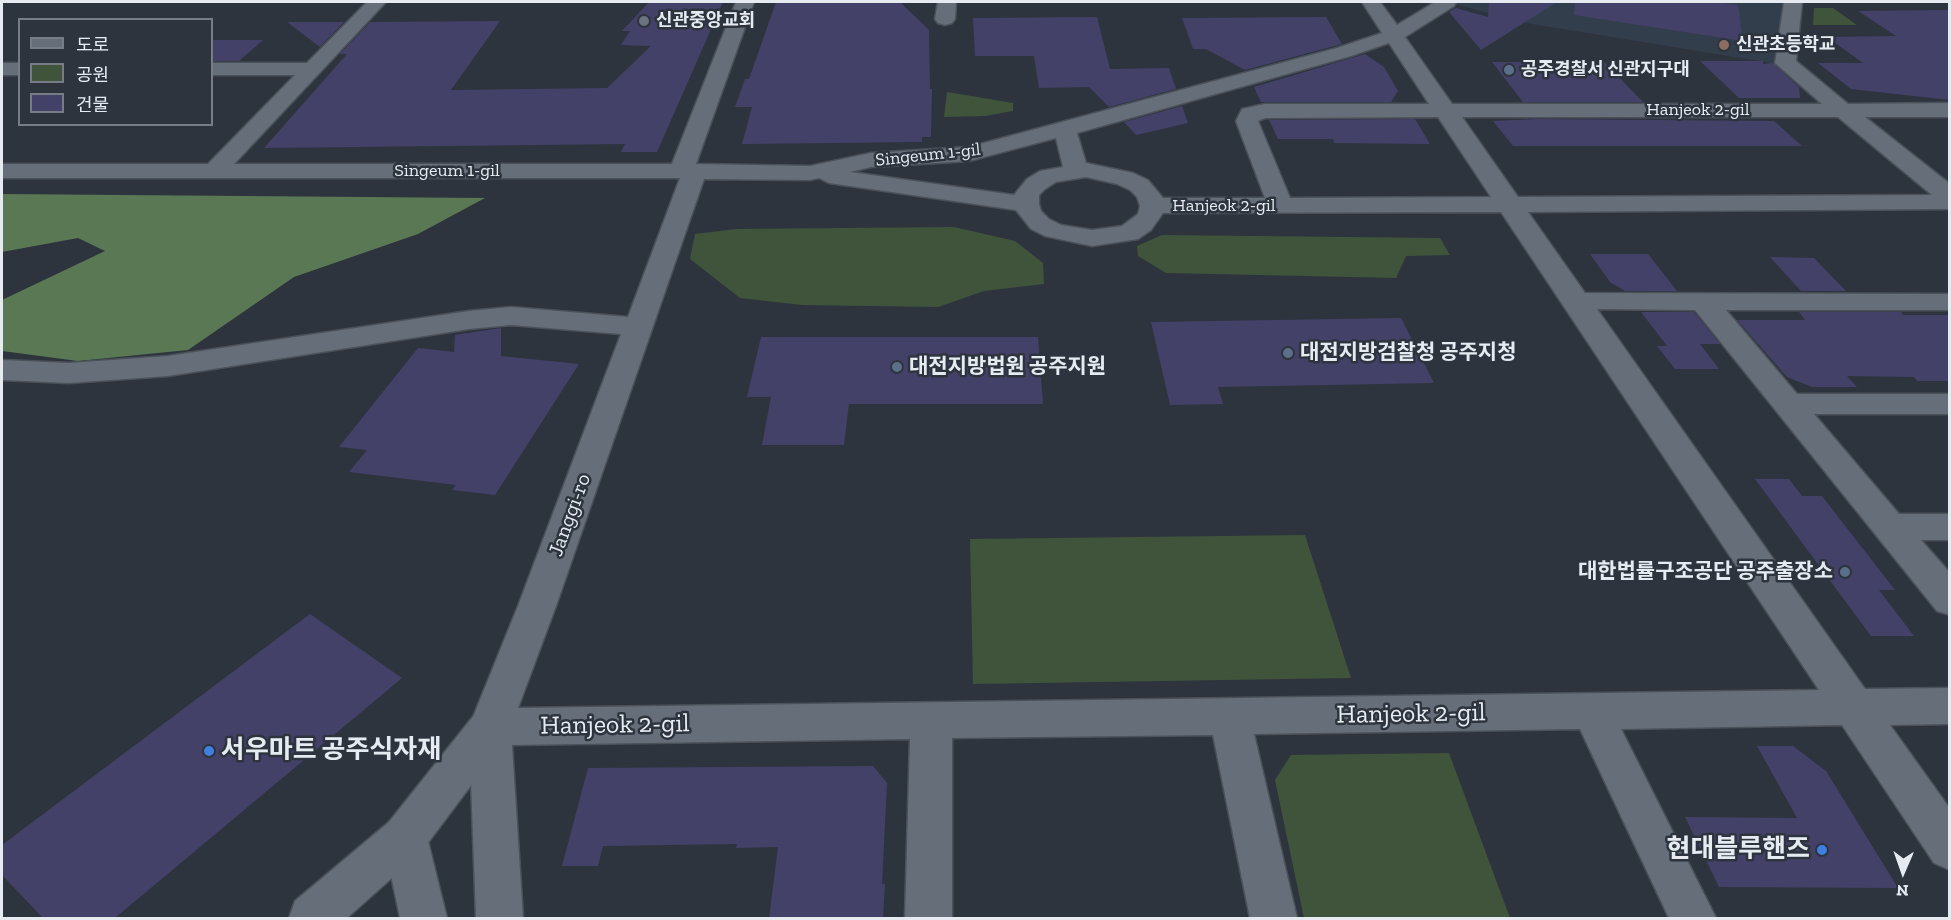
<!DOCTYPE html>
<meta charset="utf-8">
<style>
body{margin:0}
#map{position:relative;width:1951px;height:920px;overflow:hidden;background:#2d343e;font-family:"Zilla Slab","Noto Sans KR",serif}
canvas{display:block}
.frame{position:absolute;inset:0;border:3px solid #e6ebf1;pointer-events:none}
.legend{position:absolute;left:18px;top:18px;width:195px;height:108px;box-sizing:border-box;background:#2d343e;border:2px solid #777d86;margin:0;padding:8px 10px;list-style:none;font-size:18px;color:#e6ebf1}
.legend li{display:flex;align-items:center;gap:12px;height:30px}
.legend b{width:30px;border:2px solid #777d86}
.north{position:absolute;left:1873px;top:842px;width:60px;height:60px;-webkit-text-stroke:4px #2d343e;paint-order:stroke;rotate:182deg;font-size:16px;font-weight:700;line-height:24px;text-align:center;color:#e6ebf1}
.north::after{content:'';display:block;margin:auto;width:21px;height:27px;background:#e6ebf1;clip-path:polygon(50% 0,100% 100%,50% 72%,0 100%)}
</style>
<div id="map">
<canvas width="1951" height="920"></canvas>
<div class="frame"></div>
<ul class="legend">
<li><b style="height:8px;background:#666e79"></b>도로</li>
<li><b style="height:16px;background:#40543b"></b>공원</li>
<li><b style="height:16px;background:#444168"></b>건물</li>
</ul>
<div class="north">N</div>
</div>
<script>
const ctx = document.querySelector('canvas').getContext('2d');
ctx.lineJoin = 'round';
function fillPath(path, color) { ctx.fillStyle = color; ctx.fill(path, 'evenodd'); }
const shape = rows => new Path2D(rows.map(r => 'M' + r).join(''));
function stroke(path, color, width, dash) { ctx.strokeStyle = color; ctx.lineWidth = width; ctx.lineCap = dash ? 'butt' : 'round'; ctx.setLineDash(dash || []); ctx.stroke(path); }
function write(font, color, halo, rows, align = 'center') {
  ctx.font = font + ' "Zilla Slab","Noto Sans KR",serif'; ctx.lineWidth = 5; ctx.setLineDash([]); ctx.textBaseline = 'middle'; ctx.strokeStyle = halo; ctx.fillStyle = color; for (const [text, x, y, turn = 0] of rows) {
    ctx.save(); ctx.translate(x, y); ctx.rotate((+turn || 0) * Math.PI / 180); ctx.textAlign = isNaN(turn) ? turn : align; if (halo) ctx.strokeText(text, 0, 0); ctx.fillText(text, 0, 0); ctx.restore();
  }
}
fillPath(shape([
 [1459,2,1782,2,1778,64,1532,24,1454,4]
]), '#333e4c');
fillPath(shape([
 [1814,8,1833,8,1857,25,1813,25],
 [947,92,1013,103,1013,111,985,116,944,117],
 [954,227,1015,241,1043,263,1044,284,984,291,938,307,802,305,740,298,690,259,695,234,736,229],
 [1162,235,1440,238,1450,255,1406,256,1396,278,1166,273,1138,256,1137,246],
 [1305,535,1351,678,973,684,970,539],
 [1449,753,1510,918,1304,918,1275,780,1291,755]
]), '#40543b');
fillPath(shape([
 [2,194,485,198,418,234,294,277,188,350,78,361,2,351,2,300,105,251,78,238,2,252]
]), '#5a7854');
fillPath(shape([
 [649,2,723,2,657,152,621,152,625,144,264,148,347,54,340,54,370,22,500,21,451,90,607,88,651,46,621,45,630,31,622,31],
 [776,2,900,2,929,30,930,89,932,89,931,137,922,137,922,142,742,144,752,107,735,107,745,79,749,79],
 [1489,2,1557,2,1481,50,1449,12,1456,8,1488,17],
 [1575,2,1715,2,1738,5,1743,41,1574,15],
 [1950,10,1950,100,1851,89,1818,63,1863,63,1827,37,1896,36,1858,11],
 [1097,17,1110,69,1169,68,1176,89,1109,107,1089,87,1039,88,1034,56,975,56,973,18],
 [1326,17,1342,44,1245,70,1206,49,1193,49,1182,18],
 [287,22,344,22,320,47],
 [212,40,263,40,239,61,212,61],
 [1365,54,1384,67,1398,91,1391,102,1261,102,1254,87],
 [1700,61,1763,61,1763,64,1773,63,1799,87,1800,98,1739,98],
 [1492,62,1604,62,1643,102,1523,102],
 [1182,106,1188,123,1136,135,1124,122],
 [1415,119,1430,144,1334,143,1333,139,1278,139,1269,120],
 [1538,119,1774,121,1802,146,1513,146,1493,121],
 [1590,254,1648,254,1677,291,1625,291,1610,282],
 [1770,257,1814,258,1846,291,1801,291],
 [1641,312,1694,312,1720,344,1700,344,1719,369,1675,369,1657,346,1667,346],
 [1799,312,1901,312,1903,315,1950,315,1950,381,1917,381,1914,377,1847,376,1857,387,1812,387,1787,377,1737,320,1805,320],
 [1401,318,1434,383,1218,387,1223,404,1170,405,1151,322],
 [501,328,501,356,579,364,495,495,452,490,456,485,349,472,367,450,339,447,418,348,454,352,455,335],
 [761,337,1038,337,1043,404,849,404,844,445,762,445,771,397,747,397],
 [1755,479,1789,479,1802,496,1822,496,1895,590,1879,590,1914,636,1871,636],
 [310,614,402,678,115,918,43,918,2,875,2,845],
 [1757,746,1793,746,1826,771,1898,888,1719,887,1685,817,1797,818],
 [873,766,887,783,882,884,885,884,883,918,769,918,778,847,736,848,737,844,603,846,598,866,562,866,588,768]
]), '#444168');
const street = shape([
 [367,2,386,2,234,164,672,164,736,2,754,2,696,164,810,166,871,153,969,147,1337,48,1382,33,1362,2,1380,2,1397,25,1435,2,1456,2,1454,6,1405,37,1452,104,1822,104,1775,63,1784,2,1802,2,1796,61,1848,104,1950,103,1950,117,1865,117,1950,184,1950,209,1528,212,1585,293,1950,294,1950,310,1726,310,1797,394,1950,394,1950,414,1814,414,1899,514,1950,514,1950,540,1921,540,1950,573,1950,615,1937,611,1695,310,1597,309,1865,689,1950,688,1950,724,1890,725,1950,809,1950,870,1934,863,1842,725,1621,729,1716,918,1669,918,1580,729,1254,734,1297,918,1250,918,1213,735,952,738,952,918,905,918,910,739,512,745,523,918,476,918,469,727,518,606,621,334,511,325,469,329,168,376,69,383,2,380,2,360,69,363,168,356,469,311,511,307,628,317,680,178,2,178,2,164,208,164,295,75,212,75,212,63,307,63,367,2],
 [1389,43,1429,104,1265,104,1242,109,1236,121,1265,198,1163,198,1148,180,1133,173,1086,163,1077,133,1351,56,1389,43],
 [1438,117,1491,197,1290,198,1258,121,1265,118,1438,117],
 [1462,117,1838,117,1932,195,1518,197,1462,117],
 [1056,138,1063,167,1040,171,1027,179,1014,195,850,172,871,167,969,161,1056,138],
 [1086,177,1117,184,1130,190,1137,197,1140,206,1138,214,1122,226,1092,230,1061,225,1049,219,1041,211,1039,204,1039,195,1045,189,1056,182,1086,177],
 [819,178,829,183,1016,210,1031,229,1045,236,1092,246,1138,239,1151,230,1163,213,1501,212,1819,690,518,708,556,606,704,179,810,180,819,178],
 [938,2,956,2,955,19,952,23,945,25,938,23,935,19,938,2],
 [2,63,20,63,20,75,2,75,2,63],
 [405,816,421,822,427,837,447,918,400,918,383,837,389,822,405,816]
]);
const secondary = shape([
 [490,709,505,714,511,727,505,740,421,852,347,918,289,918,295,901,389,822,475,714,490,709]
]);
stroke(street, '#4b5159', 3);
stroke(secondary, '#4b5159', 3);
fillPath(street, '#666e79');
fillPath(secondary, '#666e79');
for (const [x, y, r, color] of [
 [644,21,6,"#6b7280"],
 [1724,45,6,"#8d6e63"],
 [1509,70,6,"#5c6f8a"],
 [1288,353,6,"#5c6f8a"],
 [897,367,6,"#5c6f8a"],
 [1845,572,6,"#5c6f8a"],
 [209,751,6,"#3f7fe0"],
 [1822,850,6,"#3f7fe0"]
]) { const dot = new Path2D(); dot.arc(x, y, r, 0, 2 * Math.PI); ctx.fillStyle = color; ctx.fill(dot); stroke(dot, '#2d343e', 2); }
write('bold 18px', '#e6ebf1', '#2d343e', [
 ["신관중앙교회",656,21],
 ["신관초등학교",1736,45],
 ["공주경찰서 신관지구대",1521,70]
], 'left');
write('18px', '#e6ebf1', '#2d343e', [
 ["Hanjeok 2-gil",1698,110],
 ["Singeum 1-gil",928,155,-6],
 ["Singeum 1-gil",447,171],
 ["Hanjeok 2-gil",1224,206]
]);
write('bold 21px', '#e6ebf1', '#2d343e', [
 ["대전지방검찰청 공주지청",1300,353],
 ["대전지방법원 공주지원",909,367],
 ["대한법률구조공단 공주출장소",1833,572,"right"]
], 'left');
write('21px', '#e6ebf1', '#2d343e', [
 ["Janggi-ro",570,515,-70]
]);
write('26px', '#e6ebf1', '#2d343e', [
 ["Hanjeok 2-gil",1411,714,-1],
 ["Hanjeok 2-gil",615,725,-1]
]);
write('bold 26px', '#e6ebf1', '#2d343e', [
 ["서우마트 공주식자재",221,751],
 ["현대블루핸즈",1810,850,"right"]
], 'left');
</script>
